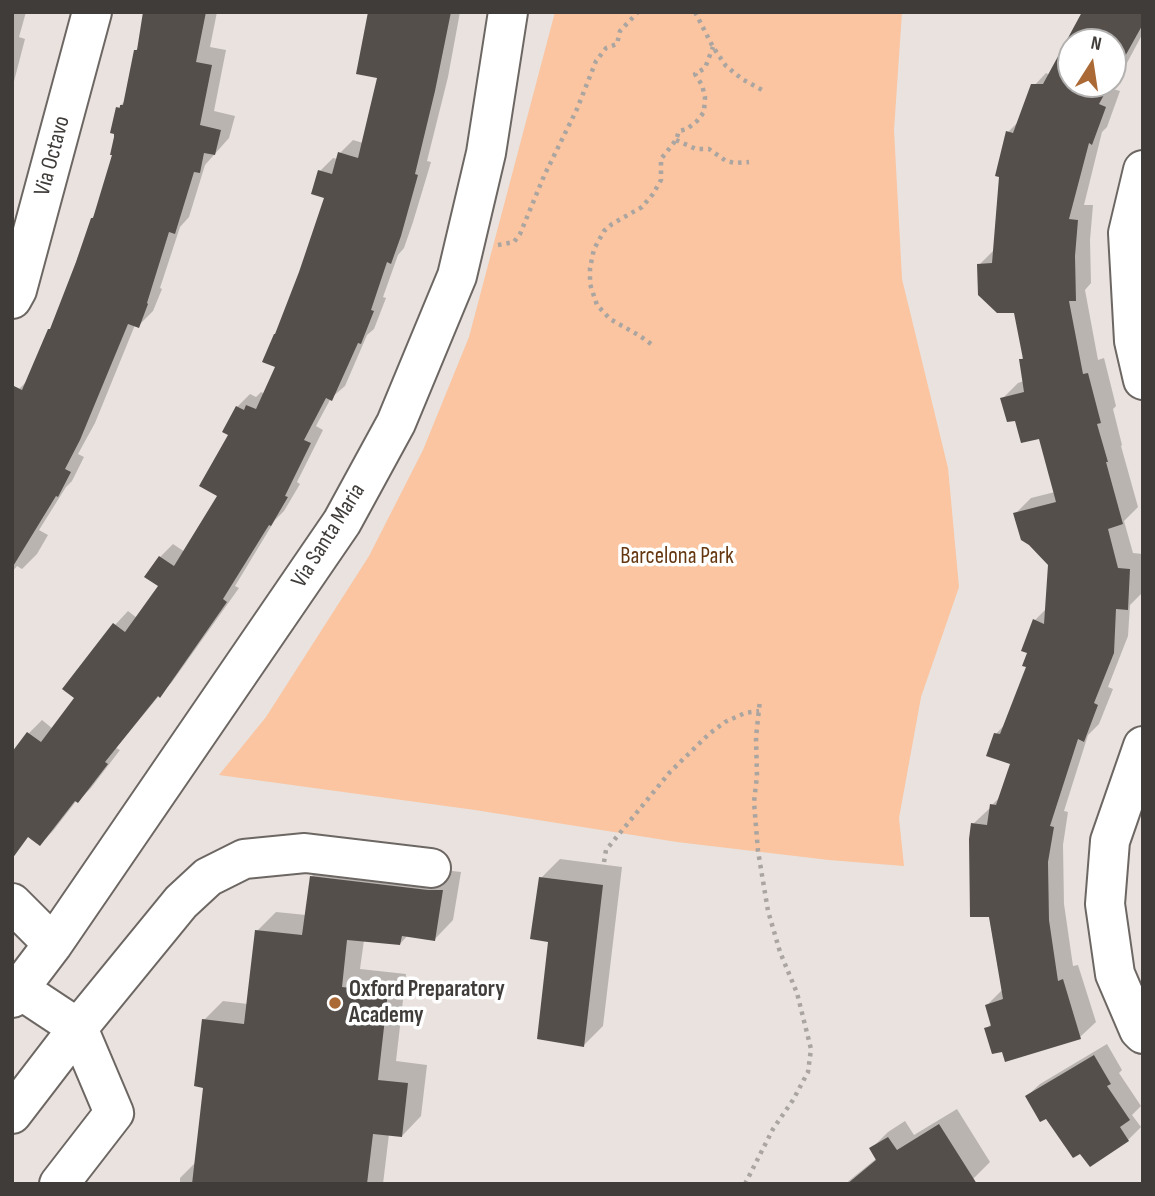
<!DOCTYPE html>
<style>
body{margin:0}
#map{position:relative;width:1155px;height:1196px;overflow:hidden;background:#e9e2de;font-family:"Sofia Sans Condensed",sans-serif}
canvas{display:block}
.frame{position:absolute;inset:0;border:14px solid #3f3c3a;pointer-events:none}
.north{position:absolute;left:1057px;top:28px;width:70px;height:70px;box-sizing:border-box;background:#fff;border:2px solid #b2b1b0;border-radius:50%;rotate:12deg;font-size:19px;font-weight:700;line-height:28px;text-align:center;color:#3f3c3a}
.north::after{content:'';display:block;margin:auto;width:24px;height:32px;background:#ab6935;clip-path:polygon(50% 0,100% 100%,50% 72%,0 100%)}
</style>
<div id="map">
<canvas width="1155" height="1196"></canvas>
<div class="frame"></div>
<div class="north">N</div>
</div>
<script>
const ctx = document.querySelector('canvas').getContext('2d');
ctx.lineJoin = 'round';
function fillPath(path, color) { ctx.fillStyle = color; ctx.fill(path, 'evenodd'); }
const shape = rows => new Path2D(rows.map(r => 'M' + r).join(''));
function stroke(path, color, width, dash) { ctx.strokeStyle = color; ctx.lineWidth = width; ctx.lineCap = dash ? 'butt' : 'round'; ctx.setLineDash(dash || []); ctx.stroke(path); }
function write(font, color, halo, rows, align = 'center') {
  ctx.font = font + ' "Sofia Sans Condensed",sans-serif'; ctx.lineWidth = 7; ctx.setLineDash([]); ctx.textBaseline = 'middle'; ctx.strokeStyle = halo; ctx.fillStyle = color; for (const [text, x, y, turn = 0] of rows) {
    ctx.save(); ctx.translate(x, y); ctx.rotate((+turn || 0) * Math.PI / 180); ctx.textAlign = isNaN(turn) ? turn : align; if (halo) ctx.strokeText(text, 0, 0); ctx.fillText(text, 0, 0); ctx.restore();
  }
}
fillPath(shape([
 [555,12,902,12,894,130,902,279,948,468,959,587,921,697,899,818,904,866,829,860,677,842,475,810,219,775,266,717,369,556,423,450,469,337]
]), '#fac5a0');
fillPath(shape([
 [12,12,26,12,19,37,25,39,12,89],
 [145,12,217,12,210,47,226,50,214,111,235,116,229,138,205,165,189,217,180,227,160,288,162,289,153,311,138,326,135,325,95,423,78,454,84,457,72,481,66,487,39,530,48,535,37,554,22,569,17,566,12,572,12,401,19,389,30,378,53,326,92,218,95,215,114,154,118,108,126,100,136,50,139,47],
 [370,12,460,12,448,77,427,161,431,162,413,222,404,248,398,255,383,297,386,298,374,329,367,335,345,386,331,398,316,426,323,430,297,482,300,484,284,511,275,520,235,586,239,588,172,682,158,697,116,748,120,750,91,788,78,801,77,800,53,831,40,844,29,733,42,720,53,729,77,698,115,625,128,611,137,618,160,586,160,557,173,544,185,552,219,496,230,434,237,407,250,394,256,397,261,392,265,394,277,367,278,333,326,197,320,171,333,158,338,159,340,153,353,140,363,143,379,77],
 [1084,12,1143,12,1143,33,1113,89,1120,91,1107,127,1102,132,1084,205,1093,205,1090,240,1091,283,1085,290,1098,360,1104,358,1116,406,1113,409,1122,445,1121,446,1138,507,1124,521,1133,553,1143,554,1142,593,1130,605,1128,636,1108,687,1113,689,1099,724,1088,735,1064,811,1068,812,1063,845,1064,904,1073,966,1078,965,1096,1022,1080,1037,1003,1049,986,1029,992,1023,987,1005,1002,990,973,824,989,809,991,809,992,805,1001,796,1012,763,996,734,1006,723,1028,666,1035,620,1046,609,1050,565,1015,514,1031,498,1055,492,1040,436,1016,418,1002,399,1018,383,1024,381,1021,360,1024,356,1015,311,979,265,995,249,1008,132,1020,120,1031,89,1046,73,1050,75],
 [1071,42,1113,42,1113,84,1071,84],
 [331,857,461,872,453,920,434,940,408,935,400,944,364,940,360,969,406,974,396,1061,427,1065,421,1116,402,1136,389,1134,383,1184,180,1184,180,1178,196,1162,205,1086,204,1020,223,1001,248,1004,257,931,276,912,306,915,312,876],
 [560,859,622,867,603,1026,584,1045,541,878],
 [1107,1044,1122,1070,1119,1073,1141,1106,1132,1115,1141,1127,1128,1140,1090,1165,1027,1096,1040,1084],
 [957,1109,990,1162,968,1184,845,1184,877,1158,871,1149,888,1132,905,1121,914,1135]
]), '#0003');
fillPath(shape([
 [143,12,206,12,196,62,212,65,200,125,221,130,215,155,204,153,200,173,194,172,175,234,169,232,147,303,148,304,139,328,128,324,80,440,65,469,71,472,58,497,56,496,12,568,12,385,22,390,48,329,50,329,76,262,91,218,93,218,112,155,110,155,114,137,114,134,110,133,116,107,120,108,120,105,123,105,134,50,137,50],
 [368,12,451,12,435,91,415,174,418,175,401,236,391,264,387,262,371,310,374,311,361,344,358,343,332,401,326,398,304,440,311,443,285,496,288,497,271,526,269,525,223,599,227,602,160,698,158,696,105,762,108,764,78,803,75,801,40,846,28,837,12,859,12,752,27,732,41,742,74,698,62,689,113,623,125,632,158,586,144,577,159,556,174,566,217,496,199,486,228,435,222,432,236,406,244,410,246,405,256,409,275,367,262,362,274,334,275,334,299,272,324,198,311,194,318,170,332,174,338,152,358,158,377,78,356,74],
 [1082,12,1143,12,1143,24,1113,78,1113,42,1071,42,1071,84,1110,84,1099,104,1106,107,1092,145,1089,143,1069,219,1078,220,1075,256,1076,301,1069,301,1083,374,1088,373,1101,423,1097,424,1108,462,1106,462,1123,524,1108,529,1118,568,1130,569,1128,610,1116,609,1114,653,1094,703,1098,705,1084,742,1078,739,1050,826,1054,827,1048,862,1049,920,1058,981,1063,979,1081,1039,1005,1062,1002,1052,992,1054,984,1028,991,1026,985,1005,1003,999,989,917,970,917,969,839,971,823,987,825,990,804,996,805,1010,764,986,756,994,733,1000,734,1026,667,1022,666,1027,653,1021,651,1033,619,1044,624,1048,565,1029,545,1021,540,1013,513,1056,502,1039,439,1021,443,1015,421,1007,422,1000,398,1024,392,1019,359,1023,359,1014,313,997,313,978,295,977,264,992,263,999,177,995,176,1006,131,1013,133,1031,84,1043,84],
 [310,876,428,890,443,890,435,941,402,936,400,945,347,940,342,987,388,992,378,1080,408,1083,402,1137,373,1134,367,1184,192,1184,203,1088,194,1086,202,1019,244,1024,255,930,302,935],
 [539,877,603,885,584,1047,537,1039,548,942,530,939],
 [1094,1055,1111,1084,1107,1086,1130,1120,1120,1127,1129,1141,1090,1167,1080,1154,1073,1158,1046,1119,1040,1122,1025,1096],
 [939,1124,977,1184,847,1184,876,1160,869,1148,888,1137,897,1150]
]), '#554f4c');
const minor = shape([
 [1143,170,1128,233,1134,341,1143,380],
 [12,299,17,290,92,12],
 [1143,746,1110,841,1105,904,1115,974,1139,1030,1143,1034],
 [12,903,53,944],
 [19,989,78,1028,181,902,208,877,244,859,305,853,431,868],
 [12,998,53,944,342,522,396,423,457,276,486,153,508,12],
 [12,1114,78,1028,114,1113,59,1184]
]);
stroke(minor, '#6d6763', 42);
stroke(shape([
 [695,12,713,47,726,66,742,79,764,91],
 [676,140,696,149,709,149,726,161,735,163,749,162],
 [498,245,514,242,520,234,544,176,577,109,596,61,606,48,617,44,620,31,638,12],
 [651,344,640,336,610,319,597,305,590,284,590,268,594,249,604,231,612,224,642,207,653,194,661,180,661,159,676,140,679,131,687,129,697,121,704,112,705,97,702,85,695,74,705,68,713,47],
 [604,862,606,850,670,772,709,734,725,722,745,713,759,711],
 [745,1184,773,1129,793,1100,808,1072,811,1049,797,993,780,952,768,911,758,851,754,802,757,776,756,737,760,700]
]), '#aaa5a1', 4.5, [3.5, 5]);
stroke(minor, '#fff', 38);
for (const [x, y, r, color] of [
 [335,1003,7,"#ab6935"]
]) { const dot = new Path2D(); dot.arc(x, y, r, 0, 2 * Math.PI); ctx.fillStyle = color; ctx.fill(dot); stroke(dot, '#fff', 2.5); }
write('23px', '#3f3c3a', '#fff', [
 ["Via Octavo",53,156,-75],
 ["Via Santa Maria",329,536,-58]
]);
write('23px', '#653710', '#fff', [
 ["Barcelona Park",677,557]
]);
write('bold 23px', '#3f3c3a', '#fff', [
 ["Oxford Preparatory",349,990],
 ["Academy",349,1016]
], 'left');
</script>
